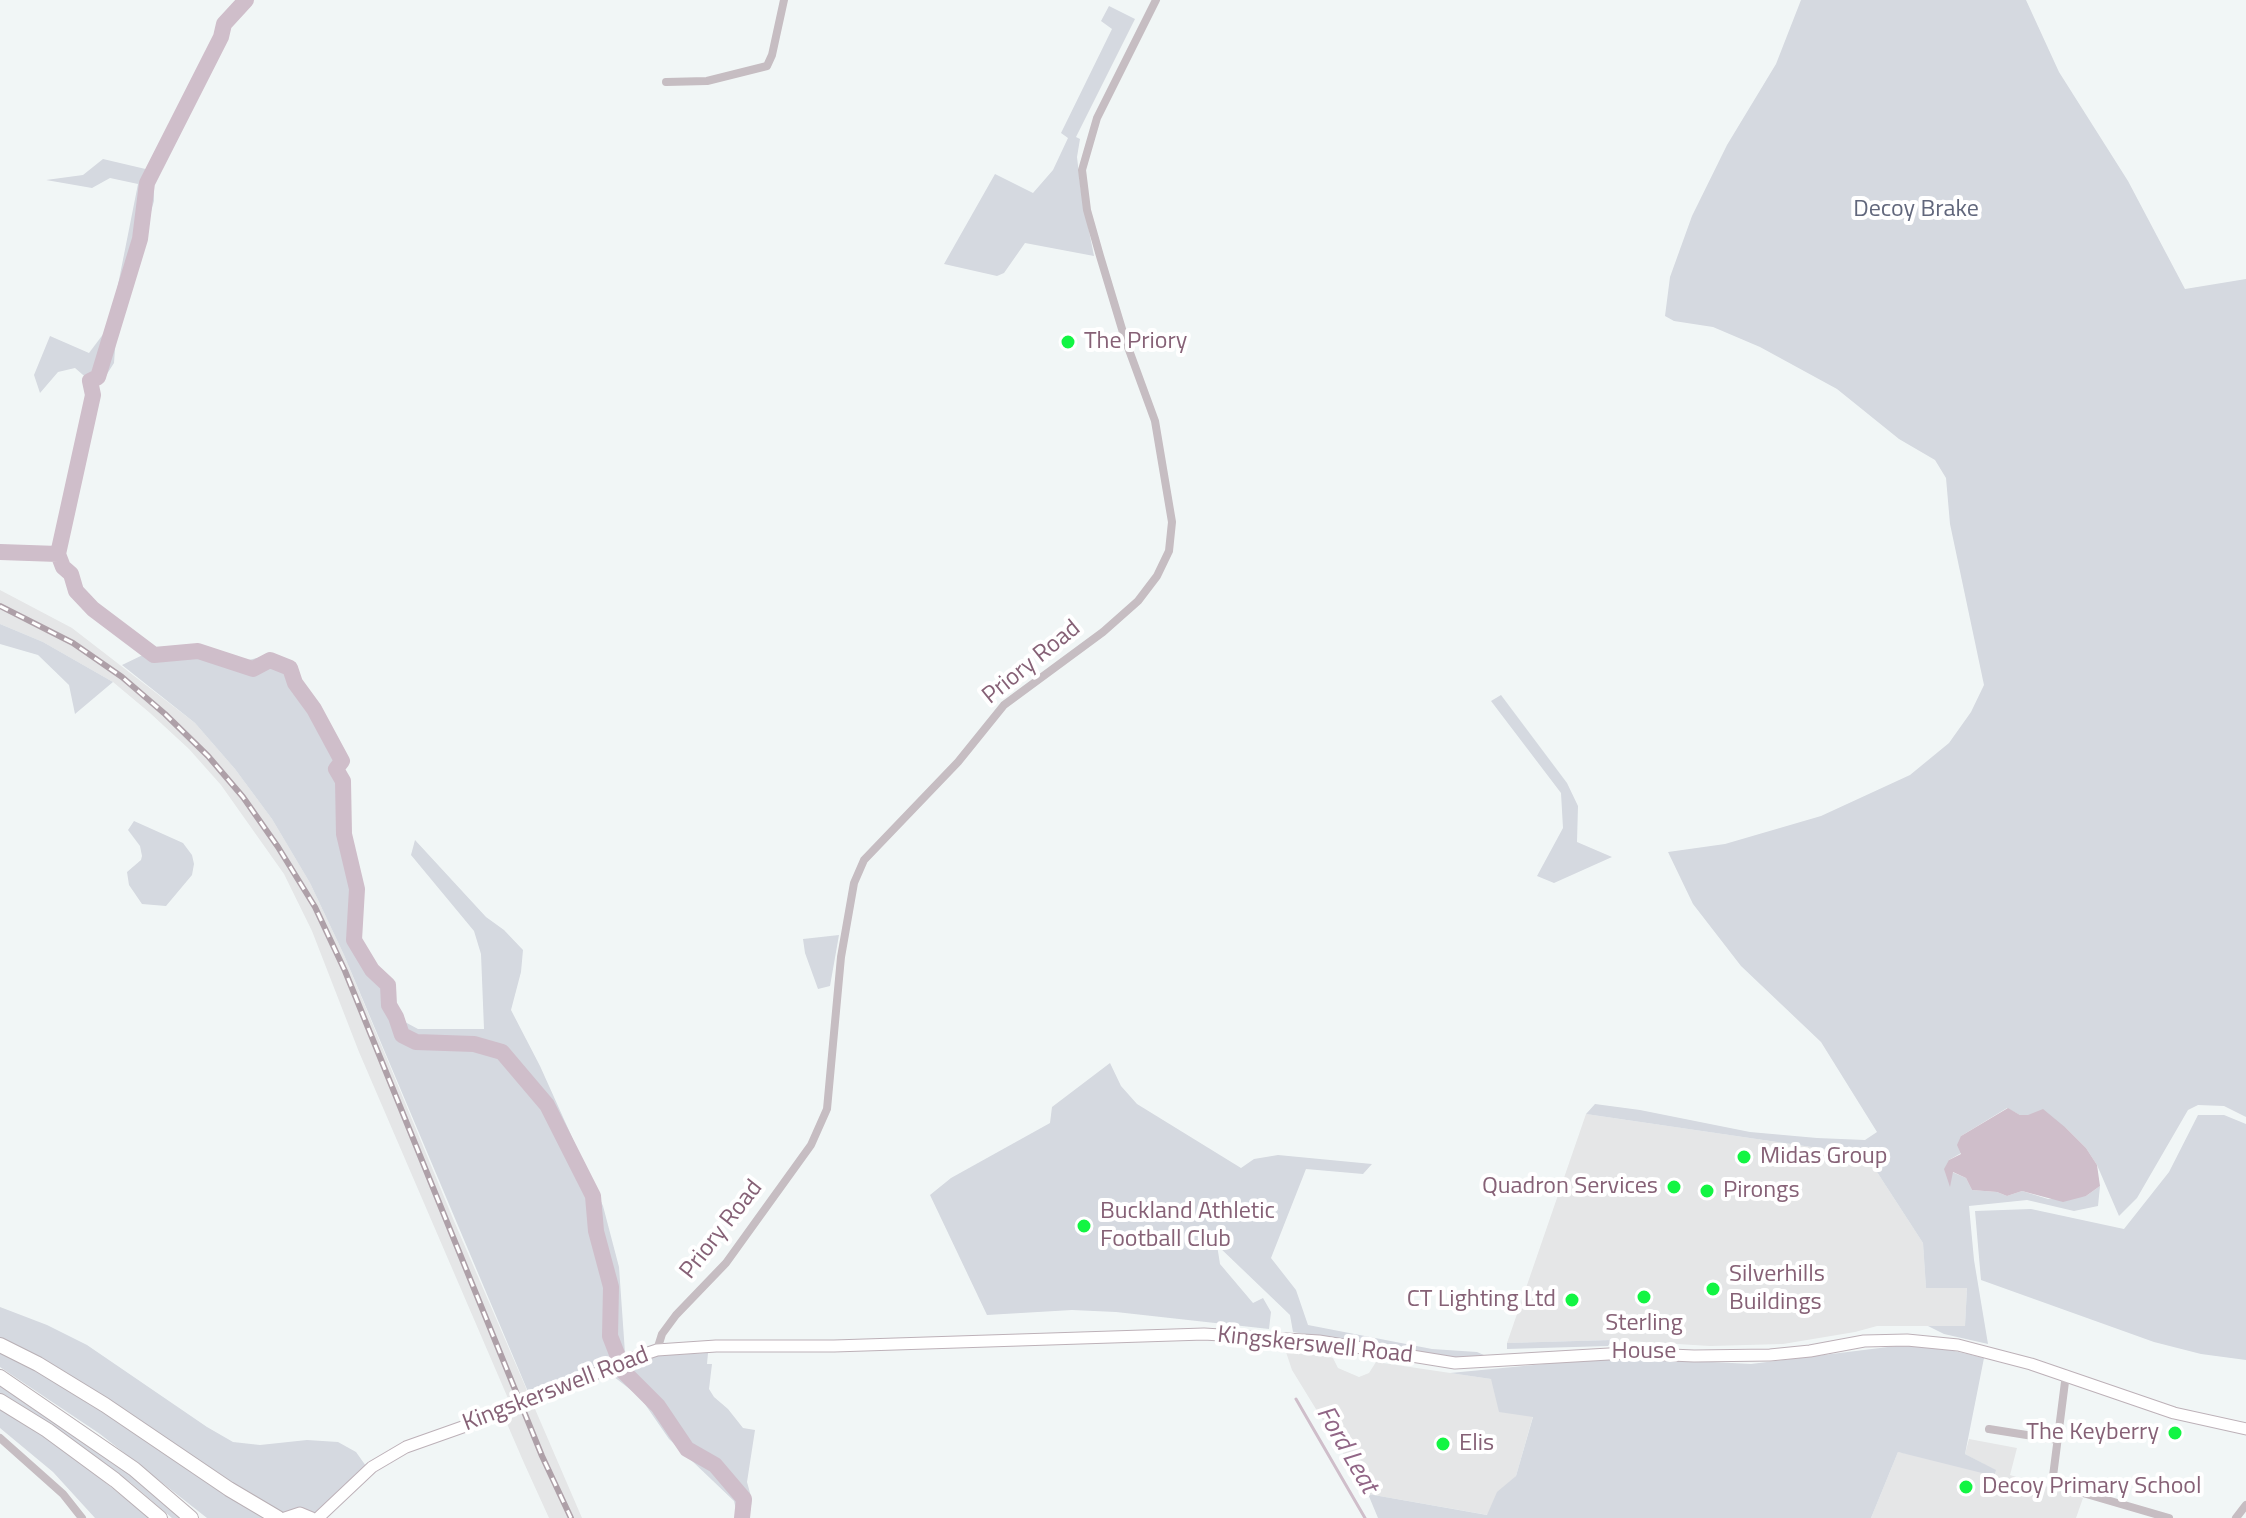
<!DOCTYPE html>
<style>
body{margin:0}
canvas{display:block;background:#f1f6f6}
</style>
<canvas width="2246" height="1518"></canvas>
<script>
const ctx = document.querySelector('canvas').getContext('2d');
ctx.lineJoin = 'round';
function fillPath(path, color) { ctx.fillStyle = color; ctx.fill(path, 'evenodd'); }
const shape = rows => new Path2D(rows.map(r => 'M' + r).join(''));
function stroke(path, color, width, dash) { ctx.strokeStyle = color; ctx.lineWidth = width; ctx.lineCap = dash ? 'butt' : 'round'; ctx.setLineDash(dash || []); ctx.stroke(path); }
function write(font, color, halo, rows, align = 'center') {
  ctx.font = font + ' "Titillium Web",sans-serif'; ctx.lineWidth = 8; ctx.setLineDash([]); ctx.textBaseline = 'middle'; ctx.strokeStyle = halo; ctx.fillStyle = color; for (const [text, x, y, turn = 0] of rows) {
    ctx.save(); ctx.translate(x, y); ctx.rotate((+turn || 0) * Math.PI / 180); ctx.textAlign = isNaN(turn) ? turn : align; if (halo) ctx.strokeText(text, 0, 0); ctx.fillText(text, 0, 0); ctx.restore();
  }
}
fillPath(shape([
 [0,590,72,628,195,723,235,769,272,819,310,883,344,955,454,1221,582,1518,549,1518,524,1463,505,1419,514,1415,510,1403,359,1052,312,931,284,874,221,785,189,749,150,713,113,682,43,642,0,624],
 [1586,1114,1866,1155,1923,1243,1926,1288,1967,1287,1965,1326,1877,1326,1855,1332,1783,1344,1710,1346,1612,1340,1507,1343],
 [1283,1343,1333,1358,1338,1368,1359,1377,1369,1373,1376,1362,1491,1379,1533,1416,1516,1476,1488,1515,1368,1494,1292,1370],
 [1969,1439,2017,1448,2010,1475,2083,1498,2076,1518,1871,1518,1898,1452,1995,1470,1965,1454]
]), '#e5e6e7');
fillPath(shape([
 [1801,0,2026,0,2059,72,2128,181,2185,289,2246,279,2246,1117,2224,1106,2198,1105,2188,1110,2137,1198,2119,1216,2097,1165,2086,1148,2066,1128,2028,1115,2020,1115,2007,1108,1961,1136,1961,1153,1949,1160,1950,1184,1952,1172,1966,1178,1972,1190,1997,1192,2007,1196,2022,1191,2048,1199,2086,1196,2100,1186,2098,1206,2074,1211,2027,1200,1969,1206,1974,1260,1988,1344,1944,1334,1928,1326,1965,1326,1967,1288,1926,1288,1923,1243,1866,1155,1586,1114,1595,1104,1640,1110,1750,1132,1817,1138,1865,1140,1877,1132,1821,1042,1741,966,1693,904,1668,852,1725,844,1821,816,1910,775,1949,743,1971,712,1984,685,1950,524,1946,478,1935,460,1899,439,1837,389,1760,347,1713,327,1674,321,1665,316,1670,277,1692,216,1727,145,1776,64],
 [1109,6,1135,19,1076,137,1080,139,1077,157,1081,191,1094,256,1025,243,1004,273,997,276,944,264,995,174,1033,193,1053,170,1068,138,1061,133,1112,29,1101,21],
 [103,159,154,171,154,201,116,336,114,363,100,385,90,381,75,368,58,372,40,393,34,375,50,336,89,353,110,325,138,184,110,178,92,188,46,180,83,175],
 [0,624,43,642,113,682,75,714,69,685,38,655,0,644],
 [190,649,244,661,270,655,290,668,295,683,314,709,342,761,336,770,343,781,344,834,357,889,354,940,372,970,388,985,405,1022,418,1029,484,1029,481,954,474,931,411,855,415,840,486,917,504,930,523,950,521,972,511,1010,540,1066,603,1206,619,1267,625,1353,529,1394,344,955,310,883,272,819,235,769,195,723,122,665,149,652],
 [1501,695,1567,783,1578,806,1577,842,1612,857,1554,883,1537,876,1563,828,1561,793,1491,701],
 [134,821,183,843,192,855,194,864,192,875,166,906,142,904,129,885,127,872,141,860,142,856,140,846,128,830],
 [839,935,830,986,818,989,805,953,803,939],
 [1110,1063,1121,1086,1137,1104,1241,1168,1254,1159,1278,1155,1372,1164,1363,1174,1306,1169,1271,1258,1296,1290,1308,1325,1432,1349,1477,1352,1484,1355,1460,1358,1432,1356,1293,1332,1290,1315,1217,1245,1220,1264,1253,1303,1263,1298,1271,1312,1269,1329,1116,1312,1072,1310,987,1315,930,1195,951,1178,1050,1123,1052,1107],
 [2198,1115,2224,1115,2246,1124,2246,1360,2201,1354,2154,1342,1981,1280,1975,1211,2031,1209,2124,1229,2169,1172],
 [0,1307,47,1325,87,1345,207,1427,233,1442,260,1445,307,1440,338,1442,356,1452,366,1466,317,1513,281,1515,114,1403,0,1340],
 [1612,1340,1608,1346,1507,1349,1507,1343],
 [1904,1345,1946,1349,1984,1358,1965,1454,1996,1470,1994,1476,1898,1452,1871,1518,1378,1518,1368,1494,1487,1515,1497,1492,1516,1476,1533,1417,1499,1412,1491,1379,1450,1373,1618,1357,1751,1364],
 [0,1350,50,1377,267,1518,207,1518,100,1434,0,1367],
 [708,1353,707,1364,712,1364,709,1389,714,1397,728,1409,743,1428,755,1430,747,1482,752,1500,749,1518,738,1518,734,1501,669,1439,640,1397,609,1373,652,1356],
 [0,1381,72,1425,188,1518,172,1518,131,1483,0,1395],
 [0,1407,44,1434,150,1518,95,1518,53,1472,0,1428]
]), '#d5d9e0');
fillPath(shape([
 [2008,1108,2020,1115,2028,1115,2043,1109,2066,1128,2086,1148,2097,1165,2100,1186,2086,1196,2063,1202,2022,1191,2007,1196,1997,1192,1972,1190,1966,1178,1953,1172,1950,1187,1944,1169,1949,1160,1961,1154,1957,1145,1961,1136]
]), '#cfbeca');
stroke(shape([
 [1296,1399,1365,1518]
]), '#cfbeca', 3);
stroke(shape([
 [0,552,58,554,63,567,71,574,76,591,93,609,154,655,198,651,253,669,270,660,290,668,295,683,314,709,342,761,336,769,343,781,344,834,357,889,354,940,372,970,388,985,389,1005,396,1017,402,1035,416,1042,474,1044,502,1052,547,1105,593,1196,596,1231,611,1287,610,1336,624,1372,658,1406,687,1449,715,1465,744,1499,742,1518],
 [58,554,93,395,90,381,98,377,140,239,147,183,221,37,224,24,246,0]
]), '#cfbeca', 16);
const secondary = shape([
 [540,1398,627,1360,657,1350,716,1346,834,1346,1204,1334,1319,1341,1455,1363,1626,1353,1694,1356,1770,1355,1810,1351,1864,1341,1907,1340,1958,1345,2031,1364,2174,1413,2246,1429],
 [285,1518,300,1513,312,1518],
 [318,1518,372,1467,406,1447,505,1412]
]);
const highway = shape([
 [0,1345,38,1364,105,1405,229,1489,278,1518],
 [0,1377,134,1469,191,1518],
 [0,1401,47,1430,115,1480,160,1518]
]);
stroke(secondary, '#bdb1b8', 13);
stroke(highway, '#b9b0b5', 16);
stroke(shape([
 [666,82,707,81,767,66,772,55,784,0],
 [657,1350,662,1334,676,1315,726,1263,811,1145,827,1109,841,957,854,883,864,860,958,762,1004,705,1103,632,1138,601,1157,576,1169,551,1172,522,1155,421,1125,339,1100,256,1087,210,1082,170,1097,118,1156,0],
 [2066,1374,2052,1484,2169,1518],
 [1989,1429,2058,1440],
 [0,1438,63,1494,82,1518],
 [2236,1518,2246,1505]
]), '#c6bdc2', 8);
stroke(secondary, '#fff', 11);
stroke(highway, '#fff', 14);
const rail = shape([
 [0,606,73,643,122,677,165,714,208,756,243,797,278,847,315,907,345,971,542,1456,571,1518]
]);
stroke(rail, '#aea0a8', 6);
stroke(rail, '#fff', 3, [9]);
const secondaryBridge = shape([
 [505,1412,540,1398]
]);
stroke(secondaryBridge, '#bdb1b8', 13, []);
stroke(secondaryBridge, '#fff', 11);
for (const [x, y, r, color] of [
 [1068,342,8,"#12f543"],
 [1744,1157,8,"#12f543"],
 [1674,1187,8,"#12f543"],
 [1707,1191,8,"#12f543"],
 [1084,1226,8,"#12f543"],
 [1713,1289,8,"#12f543"],
 [1644,1297,8,"#12f543"],
 [1572,1300,8,"#12f543"],
 [2175,1433,8,"#12f543"],
 [1443,1444,8,"#12f543"],
 [1966,1487,8,"#12f543"]
]) { const dot = new Path2D(); dot.arc(x, y, r, 0, 2 * Math.PI); ctx.fillStyle = color; ctx.fill(dot); stroke(dot, '#fff', 3); }
write('24px', '#61677c', '#fff', [
 ["Decoy Brake",1916,210]
]);
write('24px', '#866176', '#fff', [
 ["The Priory",1084,342],
 ["Midas Group",1760,1157],
 ["Quadron Services",1658,1187,"right"],
 ["Pirongs",1723,1191],
 ["Buckland Athletic",1100,1212],
 ["Football Club",1100,1240],
 ["Silverhills",1729,1275],
 ["Buildings",1729,1303],
 ["CT Lighting Ltd",1556,1300,"right"],
 ["Sterling",1644,1324,"center"],
 ["House",1644,1352,"center"],
 ["The Keyberry",2159,1433,"right"],
 ["Elis",1459,1444],
 ["Decoy Primary School",1982,1487]
], 'left');
write('24px', '#866176', '#fff', [
 ["Priory Road",1032,663,-39],
 ["Priory Road",722,1230,-52],
 ["Kingskerswell Road",1315,1346,6],
 ["Kingskerswell Road",556,1390,-21]
]);
write('italic 26px', '#916686', '#fff', [
 ["Ford Leat",1346,1450,60]
]);
</script>
